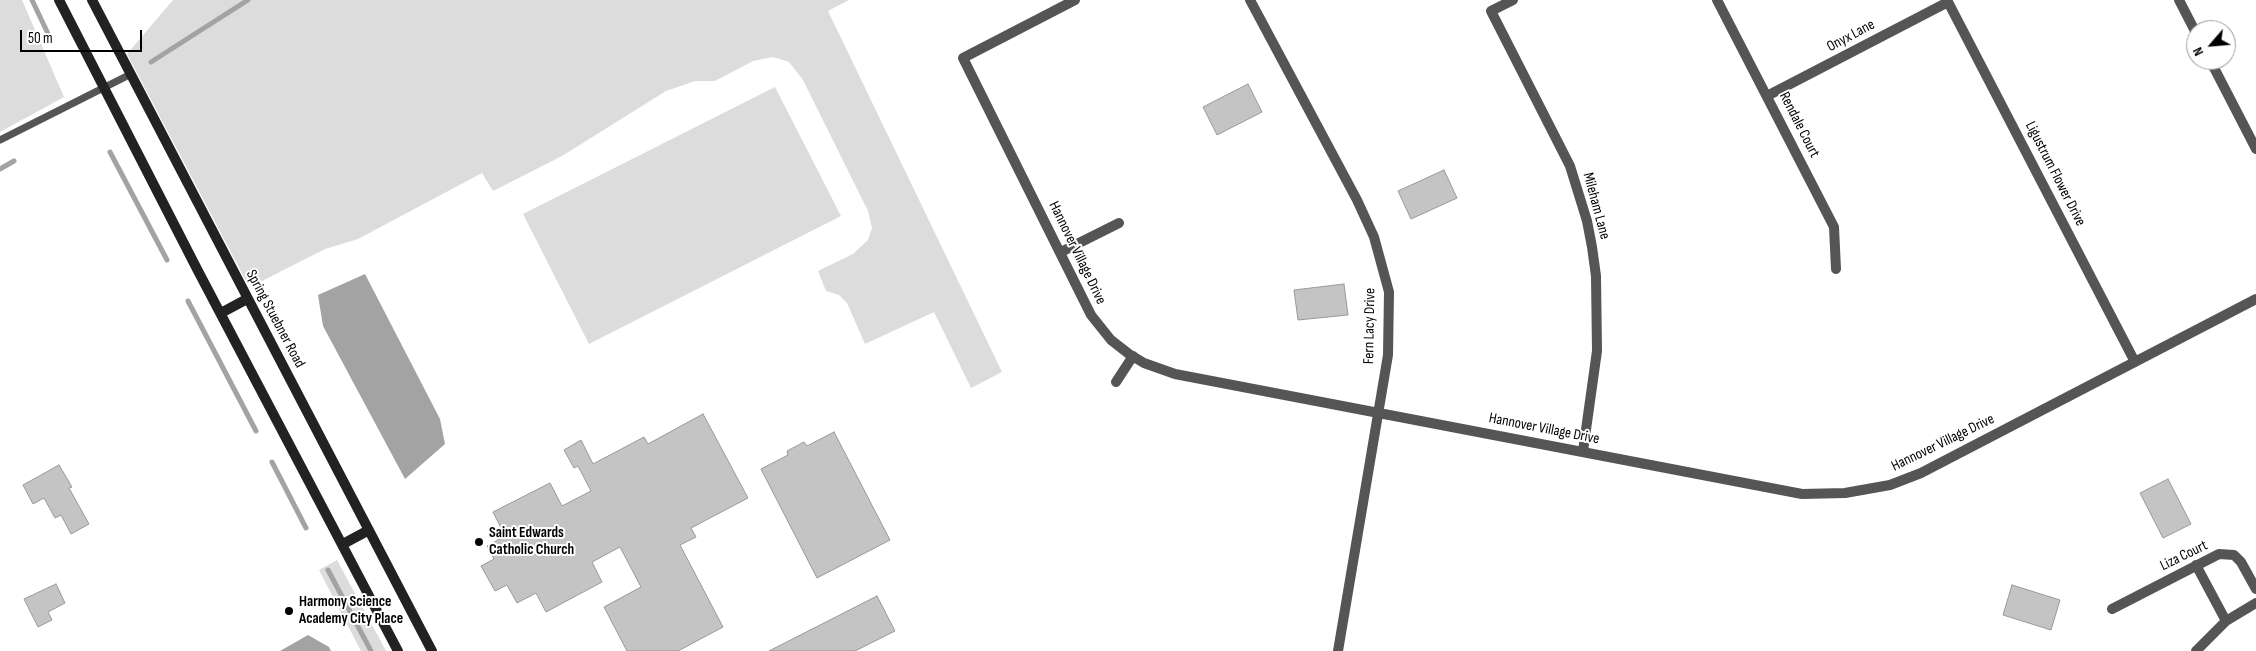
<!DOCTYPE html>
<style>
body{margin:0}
#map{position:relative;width:2256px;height:651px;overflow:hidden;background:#fff;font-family:"Sofia Sans Condensed",sans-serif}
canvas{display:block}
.north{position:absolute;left:2186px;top:20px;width:50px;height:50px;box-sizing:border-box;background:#fff;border:1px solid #999;border-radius:50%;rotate:243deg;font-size:14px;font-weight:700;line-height:20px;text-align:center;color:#000}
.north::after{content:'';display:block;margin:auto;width:18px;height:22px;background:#000;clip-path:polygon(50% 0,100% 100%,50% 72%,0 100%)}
.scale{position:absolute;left:20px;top:30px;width:122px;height:22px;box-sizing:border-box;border:2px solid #000;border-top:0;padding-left:6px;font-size:15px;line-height:18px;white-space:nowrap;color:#000;-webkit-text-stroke:4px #fff;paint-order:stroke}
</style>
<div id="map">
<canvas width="2256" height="651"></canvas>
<div class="north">N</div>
<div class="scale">50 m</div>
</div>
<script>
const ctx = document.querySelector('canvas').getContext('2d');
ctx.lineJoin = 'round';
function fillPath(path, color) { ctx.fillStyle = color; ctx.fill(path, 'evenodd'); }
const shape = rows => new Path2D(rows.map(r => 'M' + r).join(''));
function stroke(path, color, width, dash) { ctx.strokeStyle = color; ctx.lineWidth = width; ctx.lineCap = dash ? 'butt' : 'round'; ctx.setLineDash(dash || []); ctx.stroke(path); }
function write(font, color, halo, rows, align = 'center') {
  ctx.font = font + ' "Sofia Sans Condensed",sans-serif'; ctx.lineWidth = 4; ctx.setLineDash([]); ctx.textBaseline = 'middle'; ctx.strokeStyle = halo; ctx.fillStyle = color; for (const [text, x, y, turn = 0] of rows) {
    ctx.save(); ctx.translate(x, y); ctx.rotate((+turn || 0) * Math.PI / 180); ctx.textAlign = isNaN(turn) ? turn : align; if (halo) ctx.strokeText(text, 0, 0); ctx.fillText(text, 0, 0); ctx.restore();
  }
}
fillPath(shape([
 [0,0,22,0,64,97,0,132],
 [173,0,849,0,828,11,1002,372,971,388,934,312,865,344,847,303,839,295,826,291,818,271,853,254,868,240,872,228,868,211,803,80,789,62,773,57,753,61,715,81,695,81,666,91,562,156,493,191,482,173,358,239,325,249,256,284,252,284,246,281,127,54],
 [775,87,841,216,589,344,523,214],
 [337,560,386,651,361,651,319,570]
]), '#dcdcdc');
fillPath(shape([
 [365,274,440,419,445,444,405,479,323,326,318,295],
 [308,635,329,647,331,651,280,651]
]), '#a3a3a3');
stroke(shape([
 [32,0,51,40],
 [151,62,248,0],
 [110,152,167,260],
 [0,169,14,161],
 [188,301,256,431],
 [272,462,306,528],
 [328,570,371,651]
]), '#a3a3a3', 5);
const building = shape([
 [1248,84,1262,112,1217,135,1203,107,1248,84],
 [1444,170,1457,198,1411,219,1398,191,1444,170],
 [1344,284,1348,315,1298,320,1294,290,1344,284],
 [703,414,748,498,691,528,696,537,680,545,723,627,678,651,627,651,604,607,641,587,620,547,592,562,602,582,546,612,536,593,517,603,507,585,495,591,481,566,494,559,487,546,505,536,493,512,550,483,562,506,591,491,578,466,574,468,564,450,581,440,593,464,644,437,648,444,703,414],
 [834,432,890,540,817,578,761,469,788,455,787,451,804,442,807,446,834,432],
 [59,465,72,487,69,488,89,524,71,534,61,515,55,518,44,498,33,504,23,485,59,465],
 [2168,479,2191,524,2163,538,2140,493,2168,479],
 [56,584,65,603,48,612,52,620,38,627,24,599,56,584],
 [2012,585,2060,600,2051,630,2003,615,2012,585],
 [877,596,895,631,855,651,769,651,877,596]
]);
fillPath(building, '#c4c4c4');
stroke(building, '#999', 1);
stroke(shape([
 [0,140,129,75]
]), '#555', 7);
stroke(shape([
 [1075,0,963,58,1091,315,1111,340,1129,354,1144,363,1175,374,1802,494,1845,493,1890,485,1921,473,2256,299],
 [1250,0,1357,200,1374,237,1389,292,1388,355,1338,651],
 [1513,0,1491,11,1570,166,1587,221,1592,247,1596,276,1597,351,1583,451],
 [1717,0,1834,227,1836,269],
 [1947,0,2135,362],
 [2179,0,2196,33],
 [2210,60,2256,149],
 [1767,96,1948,2],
 [1061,252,1119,223],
 [1116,382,1133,356],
 [2196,565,2226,621],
 [2112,609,2219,554,2234,555,2241,562,2256,589],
 [2196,651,2226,621,2256,603]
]), '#555', 10);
stroke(shape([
 [59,0,197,269,398,651],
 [92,0,432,651],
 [221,313,247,299],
 [343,544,369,530]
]), '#222', 10);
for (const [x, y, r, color] of [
 [479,542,5,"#000"],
 [289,611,5,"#000"]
]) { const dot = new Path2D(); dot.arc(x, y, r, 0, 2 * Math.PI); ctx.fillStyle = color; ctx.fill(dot); stroke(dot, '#fff', 2); }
write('15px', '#000', '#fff', [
 ["Onyx Lane",1851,36,-28],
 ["Rendale Court",1799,125,63],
 ["Ligustrum Flower Drive",2055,174,63],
 ["Mileham Lane",1596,206,75],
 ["Hannover Village Drive",1077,253,64],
 ["Spring Stuebner Road",275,319,62],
 ["Fern Lacy Drive",1370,326,-89],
 ["Hannover Village Drive",1544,429,11],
 ["Hannover Village Drive",1943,443,-26],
 ["Liza Court",2184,556,-26]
]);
write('bold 15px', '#000', '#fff', [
 ["Saint Edwards",489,533],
 ["Catholic Church",489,550],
 ["Harmony Science",299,602],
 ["Academy City Place",299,619]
], 'left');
</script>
